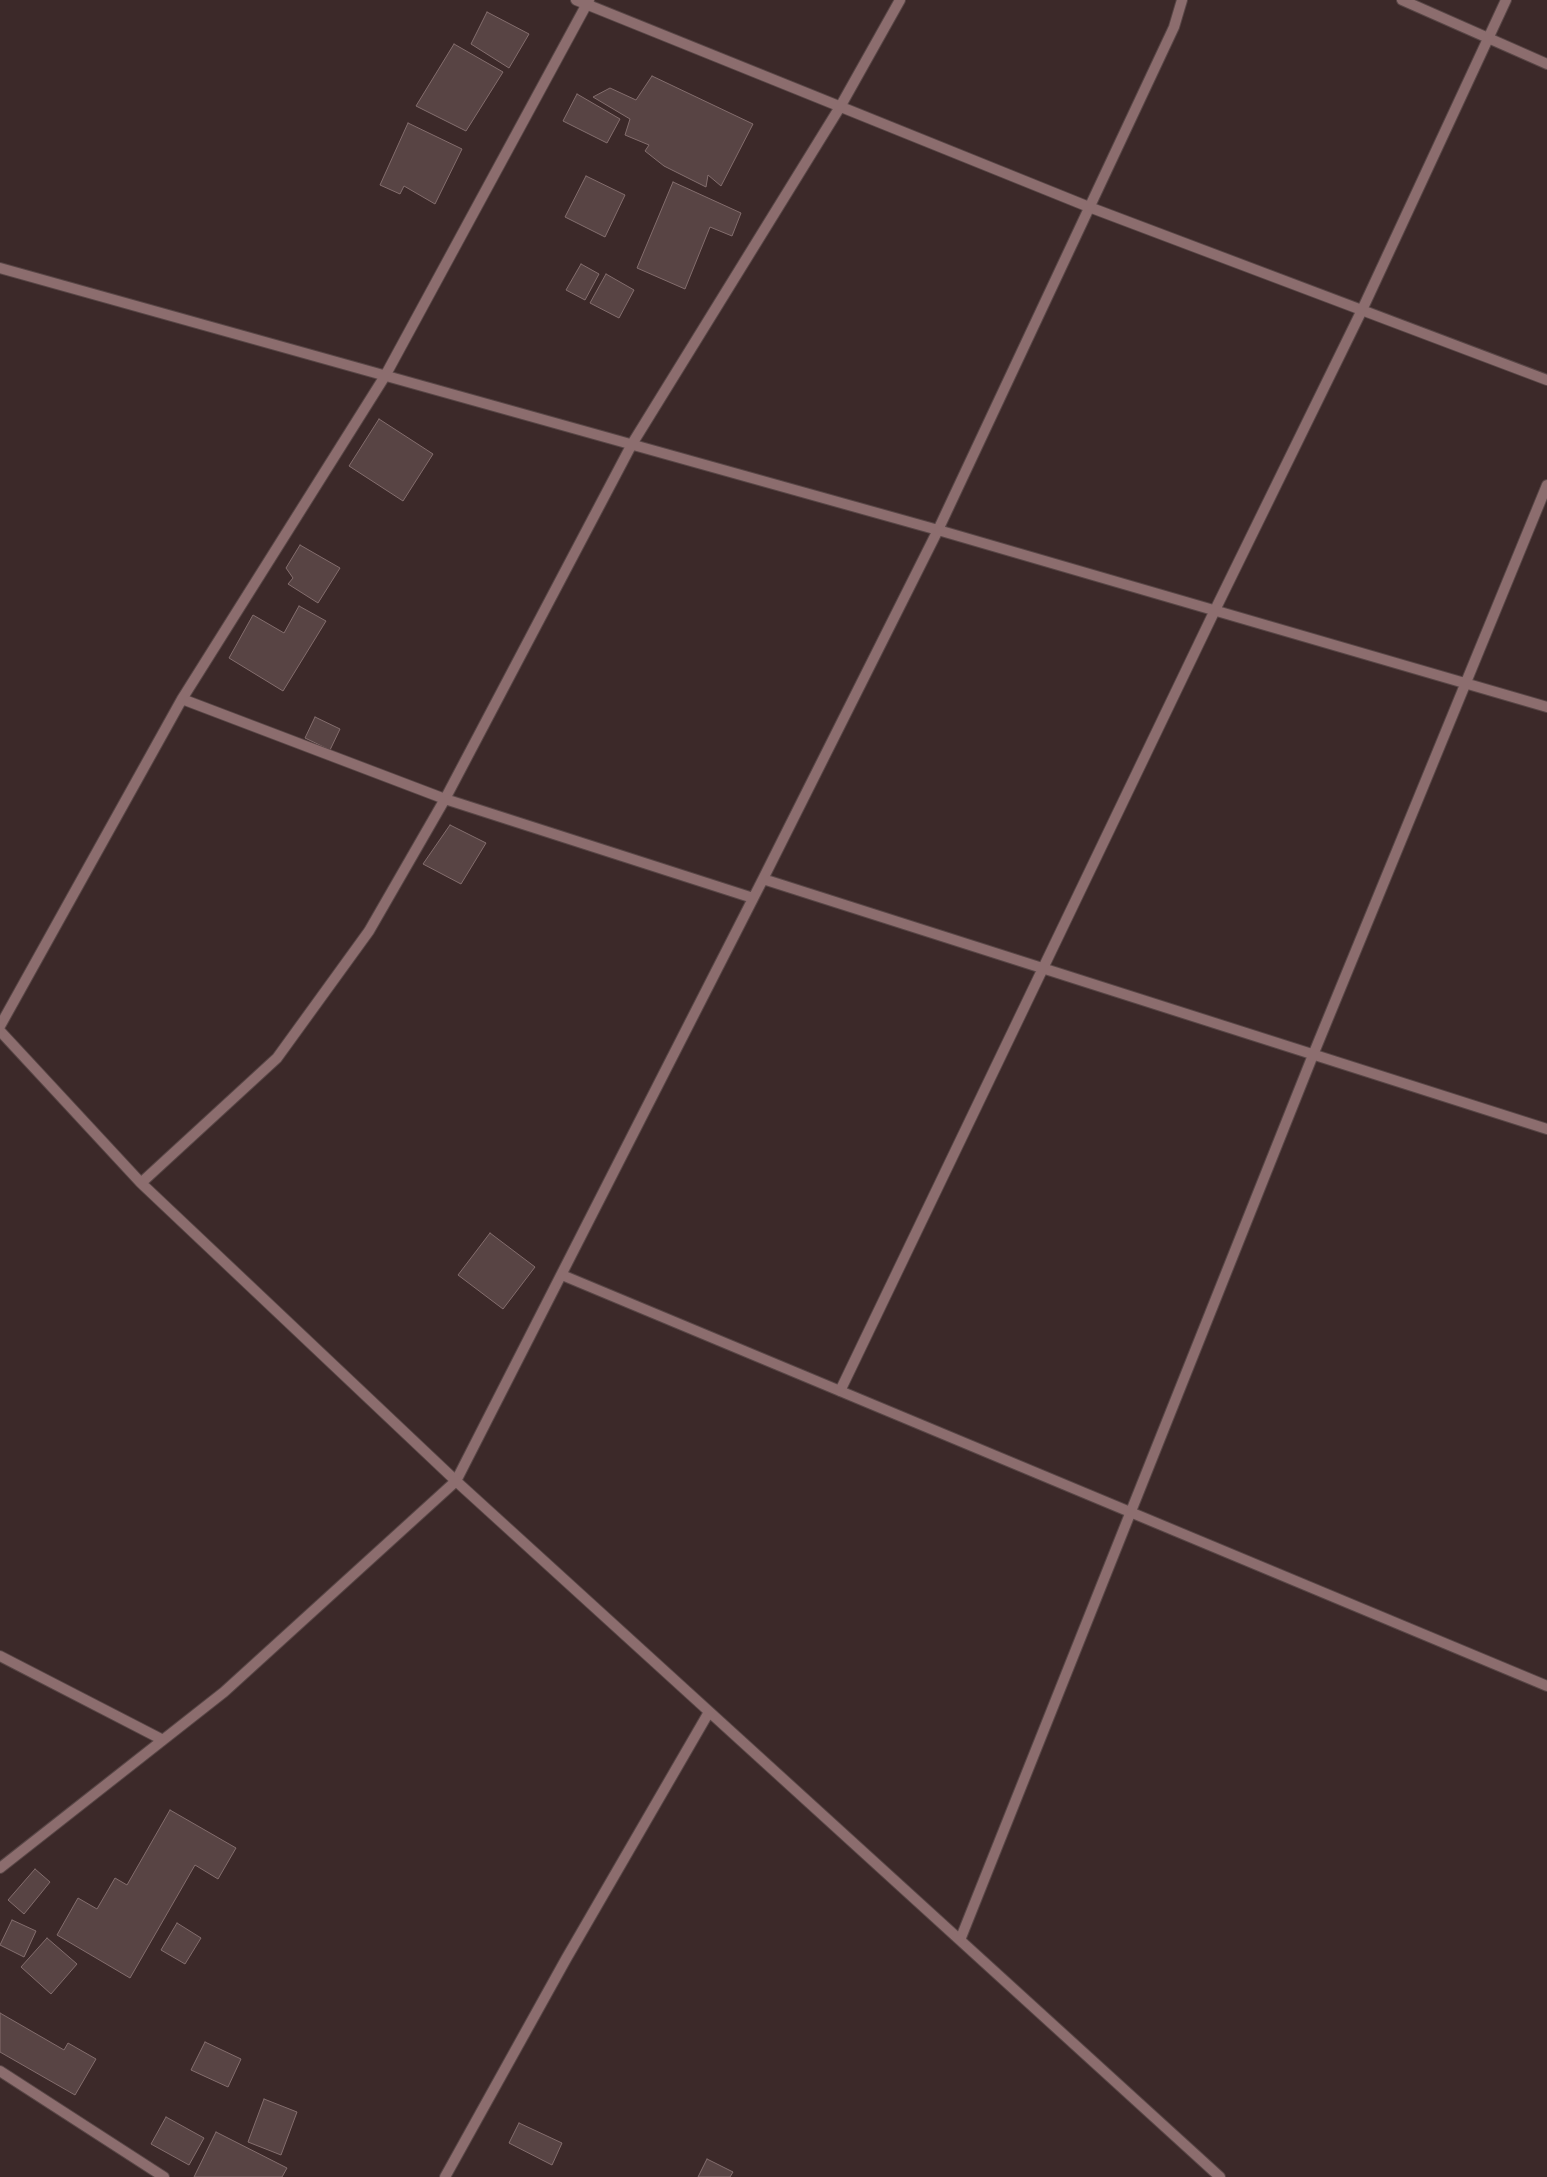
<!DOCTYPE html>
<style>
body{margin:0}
canvas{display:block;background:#3c2929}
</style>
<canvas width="1547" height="2177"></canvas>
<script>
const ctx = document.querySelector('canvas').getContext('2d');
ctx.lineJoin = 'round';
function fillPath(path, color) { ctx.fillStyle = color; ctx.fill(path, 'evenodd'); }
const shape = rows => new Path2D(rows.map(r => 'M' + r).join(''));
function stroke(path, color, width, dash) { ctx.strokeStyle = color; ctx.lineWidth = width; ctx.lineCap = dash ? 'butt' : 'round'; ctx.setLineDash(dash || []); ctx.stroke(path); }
const building = shape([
 [487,12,529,34,509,68,471,44,487,12],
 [454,44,503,72,466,131,416,106,454,44],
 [652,76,753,124,721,186,708,175,706,187,664,166,645,151,649,145,625,135,630,119,593,97,610,88,636,100,652,76],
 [577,94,620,119,607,143,563,121,577,94],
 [408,123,462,149,435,204,404,186,400,194,380,185,408,123],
 [586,176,625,195,605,237,565,217,586,176],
 [673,182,741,213,732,236,710,227,685,289,637,268,673,182],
 [581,264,599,274,585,300,566,290,581,264],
 [606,274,634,290,619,318,590,303,606,274],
 [379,419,433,454,403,501,349,466,379,419],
 [300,545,340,568,318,603,288,584,293,578,286,568,300,545],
 [299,606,326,621,283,691,229,658,253,615,284,633,299,606],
 [315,717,340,729,330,750,305,738,315,717],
 [450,825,486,843,461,884,423,864,450,825],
 [490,1233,535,1267,503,1309,458,1275,490,1233],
 [170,1810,236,1848,218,1879,195,1865,130,1978,57,1935,78,1898,97,1909,115,1878,127,1885,170,1810],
 [35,1869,50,1882,24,1914,8,1900,35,1869],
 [12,1920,36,1931,24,1957,0,1945,12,1920],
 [177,1923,201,1938,185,1964,161,1950,177,1923],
 [47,1938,77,1964,51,1994,21,1967,47,1938],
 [0,2013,64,2050,68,2043,96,2059,75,2095,0,2052,0,2013],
 [205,2042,241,2059,228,2087,191,2070,205,2042],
 [264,2099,297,2112,281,2155,248,2142,264,2099],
 [166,2117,204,2138,189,2165,151,2144,166,2117],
 [519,2123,562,2143,552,2165,509,2143,519,2123],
 [216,2132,287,2168,282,2177,194,2177,216,2132],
 [707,2159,733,2172,730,2177,698,2177,707,2159]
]);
fillPath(building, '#584444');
stroke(building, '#836d6d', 1);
const street = shape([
 [576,0,1089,207,1547,380],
 [1402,0,1547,64],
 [0,268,938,530,1547,707],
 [182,699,445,799,753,898],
 [763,879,1547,1129],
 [0,1026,182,699,385,376,589,0],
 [0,1031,141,1183,456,1481,1220,2177],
 [141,1183,277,1058,369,931,445,799,632,444,840,107,900,0],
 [562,1275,1547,1686],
 [840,1391,1215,610,1362,310,1506,0],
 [0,1656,163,1740],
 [0,1868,224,1692,456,1481,763,879,938,530,1174,27,1182,0],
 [960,1940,1313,1055,1547,485],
 [0,2071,164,2177],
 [445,2177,566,1959,709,1712]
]);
stroke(street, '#584646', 12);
stroke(street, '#8c6d6e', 10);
</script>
